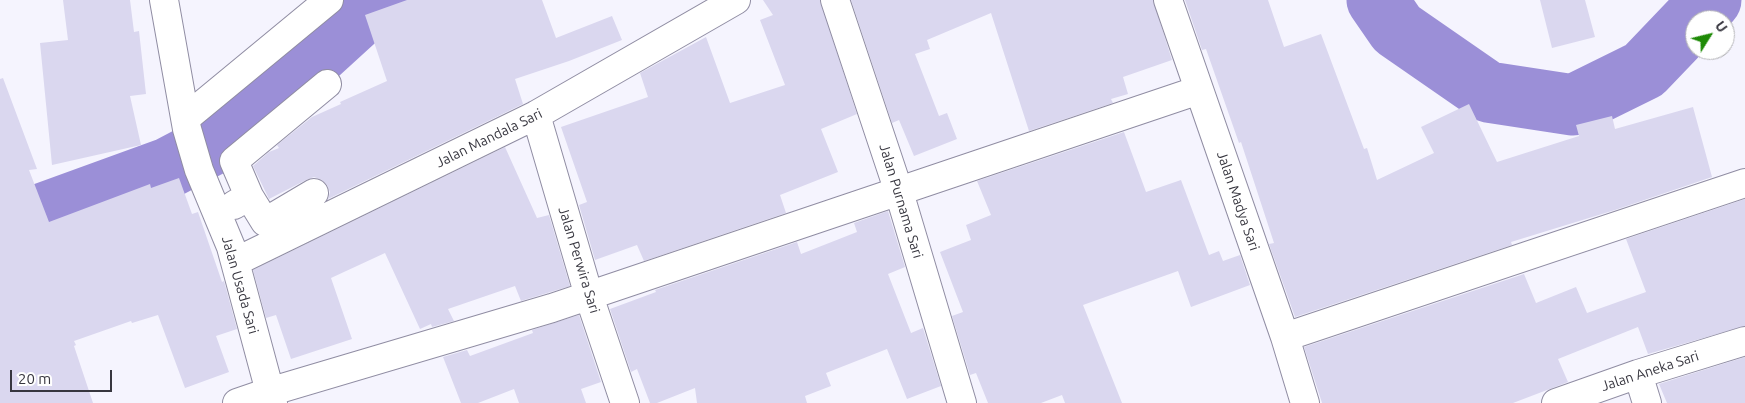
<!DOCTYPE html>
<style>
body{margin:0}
#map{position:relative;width:1745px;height:403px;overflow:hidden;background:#f5f4fe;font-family:Ubuntu,sans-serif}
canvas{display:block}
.north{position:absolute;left:1685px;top:10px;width:50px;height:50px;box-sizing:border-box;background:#fff;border:1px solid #afafb2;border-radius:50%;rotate:54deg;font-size:14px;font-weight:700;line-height:20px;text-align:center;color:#37363f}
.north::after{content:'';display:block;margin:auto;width:18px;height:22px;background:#1e8a06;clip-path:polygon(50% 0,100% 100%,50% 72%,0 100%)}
.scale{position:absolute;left:10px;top:370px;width:102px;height:22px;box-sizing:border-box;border:2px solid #37363f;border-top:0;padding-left:6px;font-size:15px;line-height:18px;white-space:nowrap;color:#37363f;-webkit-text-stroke:4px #fff;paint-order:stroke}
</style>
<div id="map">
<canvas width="1745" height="403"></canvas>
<div class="north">U</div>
<div class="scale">20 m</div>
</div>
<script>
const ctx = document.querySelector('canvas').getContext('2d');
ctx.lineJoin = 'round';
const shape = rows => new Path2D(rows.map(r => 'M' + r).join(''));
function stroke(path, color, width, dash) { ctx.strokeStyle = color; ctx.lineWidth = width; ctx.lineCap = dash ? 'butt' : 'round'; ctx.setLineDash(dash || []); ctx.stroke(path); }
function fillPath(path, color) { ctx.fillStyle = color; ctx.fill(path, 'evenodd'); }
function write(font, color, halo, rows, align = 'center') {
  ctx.font = font + ' Ubuntu,sans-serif'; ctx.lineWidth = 4; ctx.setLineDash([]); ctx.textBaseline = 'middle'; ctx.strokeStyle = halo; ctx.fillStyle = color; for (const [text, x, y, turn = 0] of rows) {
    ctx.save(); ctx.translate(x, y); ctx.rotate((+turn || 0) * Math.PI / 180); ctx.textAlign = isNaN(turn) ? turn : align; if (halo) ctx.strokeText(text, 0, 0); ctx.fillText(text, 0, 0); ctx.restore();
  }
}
stroke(shape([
 [1377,0,1397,29,1488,92,1573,105,1644,70,1711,0],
 [0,229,168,168,227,137,377,0]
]), '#9b8fd7', 61);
fillPath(shape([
 [63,0,130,0,134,32,139,31,146,94,130,96,141,145,52,165,40,43,68,40],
 [407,0,542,0,556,38,612,16,622,40,569,61,515,79,523,104,328,199,330,192,327,185,322,180,314,177,306,180,269,199,253,166,269,152,279,148,277,145,312,117,341,104,340,102,387,81,365,15],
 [763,0,820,0,857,114,821,129,838,172,780,195,786,213,644,261,637,245,595,260,579,205,587,202,561,127,648,97,640,73,706,37,730,103,785,85,760,20,773,15],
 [851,0,1153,0,1172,60,1123,77,1128,94,1111,99,1113,103,1029,131,991,13,927,40,930,49,915,54,939,116,947,113,957,139,914,156,899,120,892,123],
 [1185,0,1268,0,1284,47,1321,34,1364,149,1367,148,1377,180,1434,153,1421,127,1469,104,1497,162,1579,136,1576,125,1612,116,1615,129,1693,107,1712,177,1615,210,1511,242,1512,245,1295,317,1269,244,1274,243,1241,142,1239,143,1206,49,1202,50],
 [1540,0,1585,0,1595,37,1552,48],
 [3,78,37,169,29,170,49,222,150,184,151,188,179,178,192,214,198,212,222,282,224,281,237,329,216,336,229,372,185,388,158,315,132,323,131,321,74,341,76,345,74,346,93,403,0,403,0,79],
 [1124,132,1146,192,1181,180,1209,255,1219,251,1223,261,1240,255,1250,285,1191,307,1178,271,1083,305,1122,403,1065,403,1062,395,1041,403,988,403,976,373,970,375,952,316,963,312,940,252,971,240,966,225,991,215,977,181],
 [505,147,537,218,549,215,570,286,521,301,515,286,448,309,454,321,432,327,431,324,420,329,385,253,331,278,352,339,291,359,276,315,266,318,253,270],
 [1745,199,1745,326,1648,354,1638,327,1558,359,1568,382,1513,403,1322,403,1304,347,1524,274,1536,303,1576,287,1587,313,1646,292,1626,239],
 [888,211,905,267,888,274,911,333,923,328,941,386,907,399,887,349,826,373,831,386,805,396,807,403,697,403,695,388,657,403,650,403,637,369,631,372,610,309,656,292,655,290,797,242,801,254,857,232,854,223],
 [579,315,601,382,581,389,586,403,519,403,514,389,478,403,461,403,443,357,467,350,470,356,533,333,532,330],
 [1745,357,1745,403,1667,403,1659,384]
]), '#dad7ef');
const minor = shape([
 [164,0,187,129,199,170,231,247,273,403],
 [835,0,899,192,962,403],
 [1168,0,1285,337,1305,403],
 [536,115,589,296,625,403],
 [186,118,329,0],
 [249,196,234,161,327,84],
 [234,205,249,196,265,222,314,193],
 [235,262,536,115,736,0],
 [1285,337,1745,183],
 [1638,374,1647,403],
 [237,403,269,392,552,308,1199,90],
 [1556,403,1638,374,1745,341]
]);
stroke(minor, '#908da3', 30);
stroke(minor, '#fff', 28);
write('14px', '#37363f', '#fff', [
 ["Jalan Mandala Sari",489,138,-26],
 ["Jalan Purnama Sari",901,201,73],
 ["Jalan Madya Sari",1238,201,71],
 ["Jalan Perwira Sari",579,260,73],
 ["Jalan Usada Sari",240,285,74],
 ["Jalan Aneka Sari",1650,371,-18]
]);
</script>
